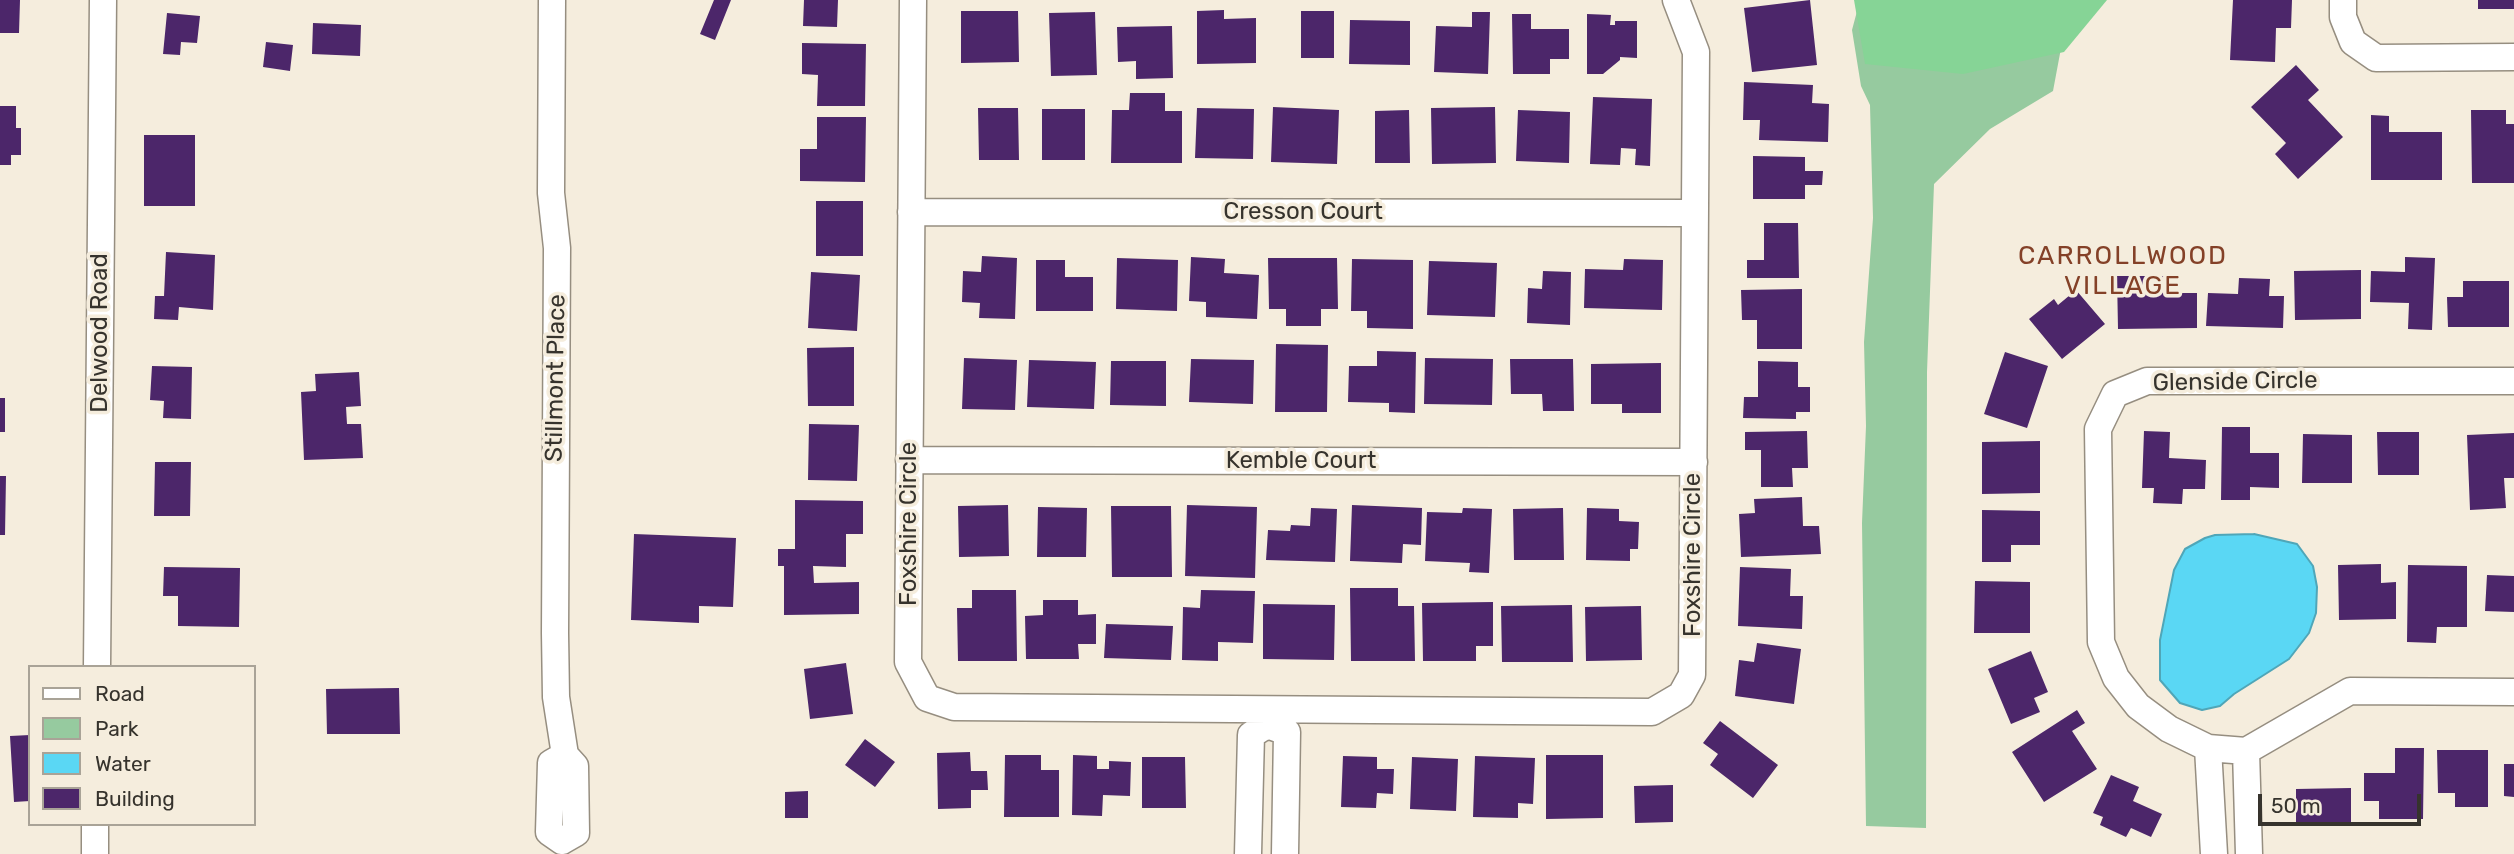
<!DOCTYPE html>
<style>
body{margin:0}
#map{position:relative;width:2514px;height:854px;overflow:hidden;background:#f5eddd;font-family:Rubik,sans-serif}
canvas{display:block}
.legend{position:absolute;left:28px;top:665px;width:228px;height:161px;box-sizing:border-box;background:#f5eddd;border:2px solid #a9a397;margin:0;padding:9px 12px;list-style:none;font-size:21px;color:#36332d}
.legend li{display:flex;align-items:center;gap:14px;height:35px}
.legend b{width:35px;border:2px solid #a9a397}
.scale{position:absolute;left:2258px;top:794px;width:163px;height:32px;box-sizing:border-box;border:4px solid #36332d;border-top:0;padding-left:9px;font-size:21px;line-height:24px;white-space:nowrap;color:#36332d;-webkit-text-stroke:5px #f5eddd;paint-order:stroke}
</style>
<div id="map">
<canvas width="2514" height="854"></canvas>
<ul class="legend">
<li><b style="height:9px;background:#fff"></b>Road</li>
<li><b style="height:19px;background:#96ca9f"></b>Park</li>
<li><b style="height:19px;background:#5ad7f4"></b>Water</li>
<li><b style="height:19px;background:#4c266a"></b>Building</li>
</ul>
<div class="scale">50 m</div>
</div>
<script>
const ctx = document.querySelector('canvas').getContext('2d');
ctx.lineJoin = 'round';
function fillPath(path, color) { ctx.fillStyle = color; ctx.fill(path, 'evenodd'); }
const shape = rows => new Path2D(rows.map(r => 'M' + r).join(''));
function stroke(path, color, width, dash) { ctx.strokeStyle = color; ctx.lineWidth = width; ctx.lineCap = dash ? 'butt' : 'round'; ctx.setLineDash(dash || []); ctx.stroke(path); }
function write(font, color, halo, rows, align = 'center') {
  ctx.font = font + ' Rubik,sans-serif'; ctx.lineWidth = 7; ctx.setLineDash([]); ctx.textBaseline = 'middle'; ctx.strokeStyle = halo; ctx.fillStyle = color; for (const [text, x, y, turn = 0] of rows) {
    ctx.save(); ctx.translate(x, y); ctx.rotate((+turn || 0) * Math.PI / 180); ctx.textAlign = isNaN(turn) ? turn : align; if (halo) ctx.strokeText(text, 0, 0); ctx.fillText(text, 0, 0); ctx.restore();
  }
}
fillPath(shape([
 [1860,0,2070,0,2053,91,1990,129,1934,184,1927,372,1926,828,1866,826,1862,523,1866,426,1864,342,1873,218,1870,105,1861,86,1852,30]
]), '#96ca9f');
fillPath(shape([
 [1854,0,2107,0,2064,52,1963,74,1865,64]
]), '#86d496');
const water = shape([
 [2254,534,2297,544,2313,566,2317,587,2316,613,2309,633,2289,659,2234,694,2220,706,2202,710,2180,703,2160,680,2160,640,2174,570,2185,549,2205,538,2215,535,2254,534]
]);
fillPath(water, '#5ad7f4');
stroke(water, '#4fa6b8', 2);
fillPath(shape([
 [0,0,20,0,19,33,0,33],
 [714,0,731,0,715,40,700,34],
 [804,0,838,0,837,27,803,26],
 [1810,0,1817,65,1752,72,1744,8],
 [2233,0,2292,0,2291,28,2276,28,2275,62,2230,60],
 [2478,0,2514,0,2514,9,2478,9],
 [1224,10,1224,19,1256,18,1256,63,1197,64,1197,11],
 [961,11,1018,11,1019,62,961,63],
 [1301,11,1334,11,1334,58,1301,58],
 [1095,12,1097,75,1051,76,1049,13],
 [1472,12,1490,12,1488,74,1434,72,1436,26,1472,27],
 [167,13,200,16,197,43,181,42,180,55,163,54],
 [1512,14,1531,14,1531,29,1569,29,1569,59,1550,59,1550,74,1513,74],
 [1587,14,1611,15,1610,25,1615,25,1615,21,1637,21,1637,58,1620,57,1620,60,1603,74,1587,74],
 [1350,20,1410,21,1410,65,1349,64],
 [313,23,361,25,360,56,312,54],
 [1172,26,1173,78,1136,79,1136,61,1118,62,1117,27],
 [266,42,293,45,290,71,263,67],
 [802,43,866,44,865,106,817,106,818,75,802,74],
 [2296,65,2319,90,2308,100,2343,137,2298,179,2275,154,2286,143,2251,107],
 [1744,82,1813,85,1812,103,1829,104,1828,142,1759,140,1760,120,1743,120],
 [1130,93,1165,93,1165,111,1182,111,1182,163,1111,163,1112,110,1129,110],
 [1593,97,1652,99,1650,166,1635,165,1636,149,1621,148,1620,165,1590,164],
 [0,106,16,106,16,128,21,128,21,155,11,155,11,165,0,165],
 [1273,107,1339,110,1337,164,1271,162],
 [1495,107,1496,163,1432,164,1431,108],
 [978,108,1018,108,1019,160,979,160],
 [1197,108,1254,109,1253,159,1195,158],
 [1042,109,1085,109,1085,160,1042,160],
 [1409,110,1410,163,1375,163,1375,111],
 [1518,110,1570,112,1569,163,1516,161],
 [2471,110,2506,110,2506,124,2514,124,2514,183,2472,183],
 [2371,115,2389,116,2389,132,2442,132,2442,180,2371,180],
 [817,117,866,117,865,182,800,181,800,149,817,149],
 [144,135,195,135,195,206,144,206],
 [1753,156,1805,157,1805,171,1823,171,1822,185,1805,185,1805,199,1753,199],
 [816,201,863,201,863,256,816,256],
 [1764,223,1798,223,1799,278,1747,278,1747,260,1764,260],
 [166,252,215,255,213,310,179,307,178,320,154,319,155,296,164,296],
 [982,256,1017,258,1015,319,979,318,980,303,962,302,963,271,981,272],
 [1191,257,1225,259,1224,273,1259,275,1257,319,1206,317,1206,302,1189,301],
 [2405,257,2435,258,2432,330,2408,329,2409,303,2370,302,2371,271,2405,272],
 [1117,258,1178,260,1177,311,1116,309],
 [1268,258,1337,258,1338,309,1321,309,1321,326,1286,326,1286,309,1269,309],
 [1352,259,1413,260,1413,329,1367,328,1367,311,1351,311],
 [1624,259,1663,260,1662,310,1584,308,1585,269,1623,270],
 [1036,260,1065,260,1065,277,1093,277,1093,311,1036,311],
 [1429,261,1497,263,1495,317,1427,315],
 [2361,270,2361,319,2295,320,2294,271],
 [1543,271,1571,272,1570,325,1527,323,1528,288,1542,289],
 [811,272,860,275,857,331,808,328],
 [2117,276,2165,276,2165,293,2197,293,2197,328,2118,329],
 [2239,278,2270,279,2269,296,2284,296,2283,328,2206,326,2208,293,2238,294],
 [2463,281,2509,281,2509,327,2448,327,2447,297,2463,297],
 [1802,289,1802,349,1757,349,1757,320,1742,320,1741,290],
 [2076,290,2105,324,2062,359,2029,319,2054,299,2058,305],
 [1276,344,1328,345,1327,412,1275,412],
 [854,347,854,406,808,406,807,348],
 [1377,351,1416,352,1415,413,1389,412,1389,403,1348,402,1349,366,1377,366],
 [2005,352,2048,366,2027,428,1984,414],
 [964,358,1017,360,1015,410,962,409],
 [1425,358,1493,359,1492,405,1424,404],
 [1191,359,1254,360,1253,404,1189,402],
 [1510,359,1573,359,1574,411,1543,411,1542,394,1511,394],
 [1029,360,1096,362,1094,409,1027,407],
 [1111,361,1166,361,1166,406,1110,405],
 [1758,361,1798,362,1798,387,1810,387,1810,412,1796,412,1796,419,1743,418,1744,397,1758,397],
 [1661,363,1661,413,1622,413,1622,404,1591,404,1591,364],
 [152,366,192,367,191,419,163,418,164,401,150,400],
 [359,372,361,406,346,407,347,424,361,424,363,458,304,460,301,392,316,391,315,374],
 [0,398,5,398,5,432,0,432],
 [809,424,859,425,857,481,808,480],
 [2222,427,2250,427,2250,453,2279,453,2279,488,2250,487,2250,500,2221,500],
 [1807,431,1808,468,1792,468,1793,487,1761,487,1761,450,1745,450,1745,432],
 [2144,431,2170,432,2169,458,2206,460,2205,489,2183,489,2182,504,2153,503,2154,488,2142,488],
 [2377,432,2419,432,2419,475,2378,475],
 [2514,433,2514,478,2504,478,2506,508,2470,510,2467,435],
 [2303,434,2352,435,2352,483,2302,483],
 [2040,441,2040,493,1982,494,1982,442],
 [155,462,191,462,190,516,154,516],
 [0,476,6,476,5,535,0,535],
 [1802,497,1803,526,1819,526,1821,554,1741,557,1739,514,1755,513,1754,499],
 [795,500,863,501,863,534,846,534,846,567,813,566,814,583,859,582,859,614,784,615,784,566,778,566,778,549,795,549],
 [1008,505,1009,556,959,557,958,506],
 [1187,505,1257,507,1255,578,1185,576],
 [1352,505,1422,508,1421,545,1403,544,1402,563,1350,561],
 [1111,506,1171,506,1172,577,1112,577],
 [1038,507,1087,508,1086,557,1037,557],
 [1311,508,1337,509,1335,562,1266,560,1268,530,1290,531,1291,525,1310,526],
 [1463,508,1492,509,1489,573,1469,572,1470,563,1425,561,1427,512,1462,513],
 [1563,508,1564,560,1514,560,1513,509],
 [1587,508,1619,509,1619,521,1639,522,1638,549,1630,549,1630,561,1586,560],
 [1982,510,2040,511,2040,545,2011,545,2011,562,1982,562],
 [634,534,736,538,733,607,699,606,699,623,631,620],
 [2381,564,2381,583,2396,582,2396,619,2339,620,2338,565],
 [2408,565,2467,566,2467,627,2437,627,2436,643,2407,642],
 [164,567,240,568,239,627,178,626,178,596,163,596],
 [1740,567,1791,569,1790,596,1803,596,1802,629,1738,626],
 [2487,575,2514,576,2514,612,2485,611],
 [1975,581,2030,582,2030,633,1974,633],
 [1350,588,1398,588,1398,606,1414,606,1415,661,1351,661],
 [972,590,1016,590,1017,661,958,661,957,608,972,608],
 [1201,590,1255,591,1253,643,1218,642,1218,661,1182,660,1183,607,1200,608],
 [1043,600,1078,600,1078,615,1096,614,1096,644,1078,644,1079,659,1026,659,1025,616,1043,615],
 [1493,602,1493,646,1476,646,1476,661,1423,661,1422,603],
 [1263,604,1335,605,1334,660,1263,659],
 [1572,605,1573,662,1502,662,1501,606],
 [1641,606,1642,660,1586,661,1585,607],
 [1106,624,1173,626,1171,660,1104,658],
 [1757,643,1801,649,1794,704,1735,696,1739,660,1754,662],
 [2031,651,2048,692,2034,698,2040,712,2011,724,1988,669],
 [846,663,853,714,810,719,804,669],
 [399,688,400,734,327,734,326,689],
 [2077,710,2085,723,2072,731,2097,769,2044,802,2012,752],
 [1720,721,1778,765,1753,798,1710,765,1718,754,1703,743],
 [30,735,30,801,14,802,10,736],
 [865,739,895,762,875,787,845,765],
 [2395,748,2424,748,2423,819,2379,819,2379,801,2364,801,2364,773,2395,773],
 [2437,750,2488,750,2488,807,2455,807,2455,793,2438,793],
 [970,752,971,771,987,771,988,790,971,790,971,808,938,809,937,753],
 [1005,755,1041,755,1041,770,1059,770,1059,817,1004,817],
 [1073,755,1097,756,1097,769,1109,769,1109,761,1131,762,1130,796,1103,795,1102,816,1072,815],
 [1546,755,1603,755,1603,818,1546,819],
 [1343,756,1377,757,1377,769,1394,769,1393,794,1377,793,1376,808,1341,807],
 [1475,756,1535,758,1533,804,1518,803,1518,818,1473,817],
 [1142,757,1185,757,1186,808,1142,808],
 [1412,757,1458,759,1456,811,1410,809],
 [2504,764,2514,764,2514,797,2504,796],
 [2111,775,2139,787,2133,801,2162,814,2151,837,2131,828,2126,837,2100,825,2103,817,2093,813],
 [1673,785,1673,822,1635,823,1634,786],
 [2351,788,2351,826,2296,826,2296,789],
 [808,791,808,818,785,818,785,792]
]), '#4c266a');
const minor = shape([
 [552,0,551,193,557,248,555,633,556,697,565,755,575,766,576,833,562,841],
 [913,0,908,662,927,698,954,707,1652,712,1681,695,1692,675,1696,52,1676,0],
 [2343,0,2343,17,2353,42,2376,58,2514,57],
 [911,212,1695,213],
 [2514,381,2147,381,2115,394,2098,429,2101,642,2116,678,2138,706,2169,729,2208,748,2246,751,2350,691,2514,692],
 [909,460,1694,462],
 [97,667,103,0],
 [2208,748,2214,854],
 [2246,751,2249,854],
 [562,841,549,832,551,763,565,755],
 [95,854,95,824],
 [1248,854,1251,735,1262,728,1270,726,1287,732,1285,854]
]);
stroke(minor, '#968e80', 29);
stroke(minor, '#fff', 26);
write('24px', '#36332d', '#f5eddd', [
 ["Cresson Court",1303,212],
 ["Delwood Road",100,333,-90],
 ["Stillmont Place",556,378,-89],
 ["Glenside Circle",2235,382,-1],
 ["Kemble Court",1301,461],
 ["Foxshire Circle",909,524,-90],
 ["Foxshire Circle",1693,555,-90]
]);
ctx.letterSpacing = '2px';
write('26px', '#844128', '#f5eddd', [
 ["CARROLLWOOD",2123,256],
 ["VILLAGE",2123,286]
]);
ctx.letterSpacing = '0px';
</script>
